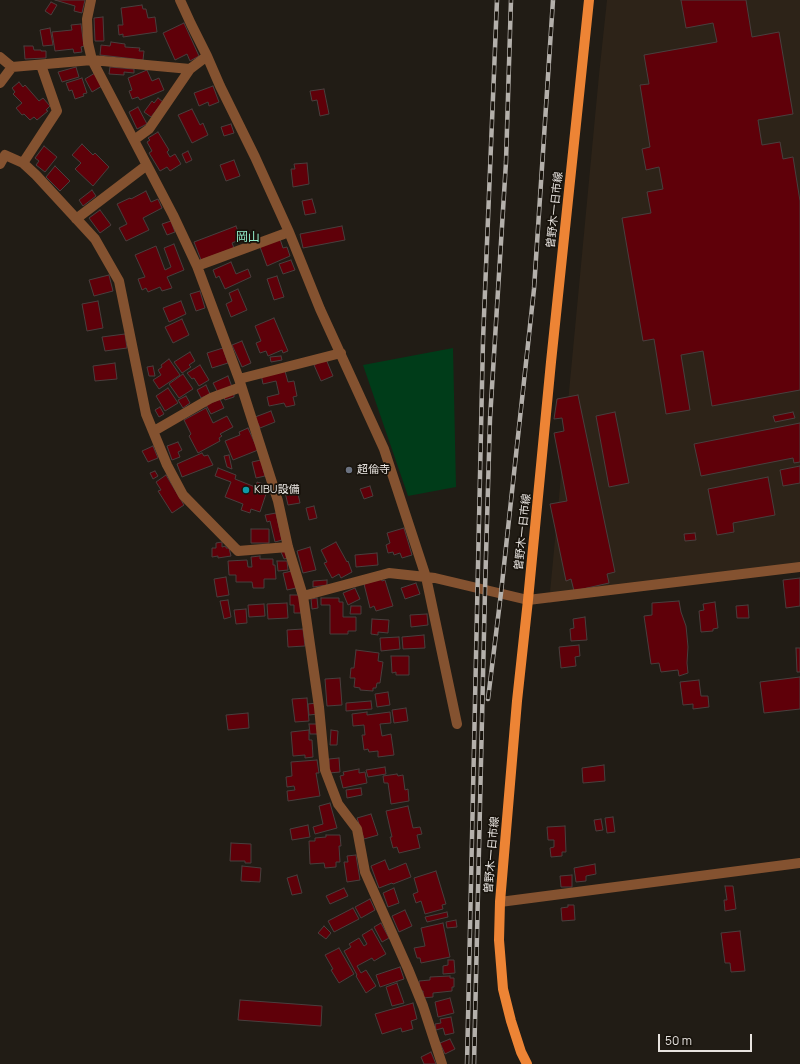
<!DOCTYPE html>
<meta charset="utf-8">
<style>
body{margin:0}
#map{position:relative;width:800px;height:1064px;overflow:hidden;background:#211c15;font-family:Manrope,sans-serif}
canvas{display:block}
.scale{position:absolute;left:658px;top:1034px;width:94px;height:18px;box-sizing:border-box;border:2px solid #e8e4e0;border-top:0;padding-left:5px;font-size:12px;line-height:14px;white-space:nowrap;color:#e8e4e0;-webkit-text-stroke:3px #18130c;paint-order:stroke}
</style>
<div id="map">
<canvas width="800" height="1064"></canvas>
<div class="scale">50 m</div>
</div>
<script>
const ctx = document.querySelector('canvas').getContext('2d');
ctx.lineJoin = 'round';
function fillPath(path, color) { ctx.fillStyle = color; ctx.fill(path, 'evenodd'); }
const shape = rows => new Path2D(rows.map(r => 'M' + r).join(''));
function stroke(path, color, width, dash) { ctx.strokeStyle = color; ctx.lineWidth = width; ctx.lineCap = dash ? 'butt' : 'round'; ctx.setLineDash(dash || []); ctx.stroke(path); }
function write(font, color, halo, rows, align = 'center') {
  ctx.font = font + ' Manrope,"Noto Sans JP",sans-serif'; ctx.lineWidth = 3.5; ctx.setLineDash([]); ctx.textBaseline = 'middle'; ctx.strokeStyle = halo; ctx.fillStyle = color; for (const [text, x, y, turn = 0] of rows) {
    ctx.save(); ctx.translate(x, y); ctx.rotate((+turn || 0) * Math.PI / 180); ctx.textAlign = isNaN(turn) ? turn : align; if (halo) ctx.strokeText(text, 0, 0); ctx.fillText(text, 0, 0); ctx.restore();
  }
}
fillPath(shape([
 [607,0,800,0,800,564,549,603,599,75]
]), '#2d2318');
fillPath(shape([
 [453,348,456,487,408,496,363,365]
]), '#003c19');
const building = shape([
 [55,0,85,0,82,13,74,11,75,6,55,0],
 [681,0,746,0,752,37,779,32,793,114,758,120,762,145,780,142,783,159,793,157,800,201,800,390,712,406,703,351,681,355,690,410,666,414,654,339,643,341,622,218,651,213,647,192,663,189,659,167,646,170,642,149,650,147,640,85,649,84,644,55,717,42,713,23,686,28,681,0],
 [51,2,57,5,51,15,45,11,51,2],
 [142,5,143,9,146,9,148,18,155,17,157,32,123,37,123,34,119,35,118,25,123,25,121,8,142,5],
 [103,17,104,41,95,41,94,18,103,17],
 [184,23,199,56,190,61,187,54,175,60,163,33,184,23],
 [81,24,84,46,81,47,82,52,74,53,73,49,55,51,52,32,72,30,71,25,81,24],
 [50,28,53,45,43,46,40,30,50,28],
 [111,42,125,44,125,47,140,48,139,51,144,51,143,60,100,55,101,45,110,46,111,42],
 [24,46,33,46,34,50,41,50,41,51,46,51,46,58,25,59,24,46],
 [76,67,79,77,62,82,58,72,76,67],
 [110,67,134,69,134,73,124,72,124,75,109,74,110,67],
 [147,70,152,81,159,78,164,90,140,100,138,97,132,99,129,91,132,90,128,78,147,70],
 [95,73,102,86,92,92,85,79,95,73],
 [82,78,87,93,83,94,84,96,75,99,72,90,69,91,66,83,82,78],
 [19,82,23,87,25,85,39,101,43,98,50,106,46,110,48,111,37,120,34,117,30,120,24,114,22,115,16,108,22,103,13,94,15,92,12,88,19,82],
 [213,86,219,102,209,106,208,102,199,106,194,93,213,86],
 [324,89,329,114,320,116,317,100,312,101,310,91,324,89],
 [158,98,163,102,151,117,144,112,152,101,154,103,158,98],
 [138,107,147,124,137,129,129,112,138,107],
 [192,109,200,125,203,123,208,135,192,143,178,115,192,109],
 [231,124,234,133,224,136,221,127,231,124],
 [158,132,169,150,167,152,170,157,175,154,181,164,170,171,167,167,160,171,149,153,152,151,147,142,150,140,148,138,158,132],
 [82,144,93,155,95,153,109,167,93,186,75,169,81,163,72,155,82,144],
 [44,146,57,157,45,172,36,165,39,161,35,158,44,146],
 [188,151,192,160,186,163,182,154,188,151],
 [234,160,240,176,226,181,220,165,234,160],
 [307,163,309,184,293,187,291,169,295,169,294,164,307,163],
 [55,166,70,181,60,191,46,177,55,166],
 [92,190,96,196,83,206,79,200,92,190],
 [146,191,151,202,158,199,162,208,143,218,149,230,126,241,119,228,127,224,117,204,130,198,131,199,146,191],
 [312,199,316,213,305,215,302,201,312,199],
 [100,210,111,225,100,233,89,218,100,210],
 [171,221,175,232,167,235,162,224,171,221],
 [236,226,241,239,232,243,234,248,201,260,194,242,236,226],
 [342,226,345,240,303,248,300,234,342,226],
 [280,239,283,248,287,247,290,256,267,266,260,247,280,239],
 [174,244,184,270,167,277,172,288,162,291,160,287,148,292,146,288,142,290,138,279,145,277,135,255,156,246,165,270,171,267,164,248,174,244],
 [291,260,295,270,283,274,279,264,291,260],
 [231,262,236,274,248,269,251,277,225,289,219,276,216,278,213,270,231,262],
 [109,275,113,291,94,296,89,280,109,275],
 [277,276,284,297,274,300,267,279,277,276],
 [238,289,247,310,231,317,226,304,232,301,229,293,238,289],
 [200,291,205,308,196,311,190,294,200,291],
 [98,301,103,328,87,331,82,304,98,301],
 [181,301,186,314,169,322,163,308,181,301],
 [274,318,288,351,283,353,282,350,268,356,266,351,260,353,256,343,261,341,255,326,274,318],
 [182,319,189,335,173,343,165,327,182,319],
 [125,334,127,348,105,351,102,337,125,334],
 [242,341,251,363,242,367,232,345,242,341],
 [223,348,228,363,212,368,207,353,223,348],
 [190,352,195,361,189,365,191,367,182,373,174,362,190,352],
 [281,356,282,360,271,362,270,357,281,356],
 [169,359,180,375,159,389,153,380,161,375,158,370,162,367,161,365,169,359],
 [326,359,333,376,321,381,314,365,326,359],
 [115,363,117,379,95,381,93,366,115,363],
 [200,365,209,380,199,386,194,378,192,379,187,373,200,365],
 [153,366,155,376,149,376,147,367,153,366],
 [285,371,288,382,294,381,297,396,293,397,295,405,286,407,284,403,269,406,267,397,279,394,276,381,263,384,261,374,285,371],
 [183,374,193,389,179,398,169,384,183,374],
 [228,376,232,387,218,393,213,383,228,376],
 [206,385,210,394,201,398,197,390,206,385],
 [168,388,178,403,165,411,156,396,168,388],
 [234,394,234,397,225,400,224,397,234,394],
 [578,395,615,572,607,574,609,583,574,591,571,579,566,581,550,504,567,501,554,433,564,431,562,418,554,419,557,399,578,395],
 [186,396,190,403,183,408,178,400,186,396],
 [220,399,224,408,211,414,206,405,220,399],
 [160,407,164,414,159,417,155,410,160,407],
 [206,408,213,423,227,416,233,427,220,434,222,436,219,438,220,441,198,453,189,436,191,434,184,420,206,408],
 [271,411,275,422,260,428,255,417,271,411],
 [615,412,629,483,609,487,596,416,615,412],
 [793,412,795,418,775,422,773,416,793,412],
 [800,423,800,462,794,463,793,458,701,476,694,444,800,423],
 [248,428,258,450,233,460,225,441,240,435,239,432,248,428],
 [178,442,182,450,178,452,180,457,172,460,167,446,178,442],
 [153,446,158,458,148,462,142,451,153,446],
 [202,453,204,456,208,455,213,465,182,477,177,464,202,453],
 [229,455,232,469,227,467,224,456,229,455],
 [261,460,265,476,256,478,252,462,261,460],
 [800,466,800,483,783,486,780,470,800,466],
 [218,468,236,475,235,479,255,487,257,482,267,485,264,493,266,494,260,512,251,509,250,513,241,510,243,504,225,497,231,482,215,476,218,468],
 [155,471,158,476,153,479,150,473,155,471],
 [166,475,184,505,172,513,158,491,161,490,156,482,166,475],
 [768,477,775,515,733,523,734,532,717,535,708,489,768,477],
 [370,486,373,496,364,499,360,489,370,486],
 [297,489,300,503,288,505,285,492,297,489],
 [314,506,317,518,309,520,306,508,314,506],
 [276,513,282,540,275,542,270,521,267,522,265,515,276,513],
 [404,528,412,555,402,558,400,553,394,555,393,552,388,553,386,545,390,543,387,533,404,528],
 [251,529,269,529,269,543,251,543,251,529],
 [695,533,696,540,685,541,684,534,695,533],
 [222,542,222,547,226,546,226,548,229,548,231,556,218,558,218,556,212,557,212,548,216,548,216,543,222,542],
 [336,542,347,562,348,561,352,572,341,578,339,574,332,578,324,563,327,562,321,550,336,542],
 [310,547,316,570,303,573,297,551,310,547],
 [286,550,288,558,284,559,281,552,286,550],
 [377,553,378,565,356,567,355,555,377,553],
 [260,556,260,559,273,559,273,565,275,565,276,579,264,579,264,588,253,588,252,582,236,582,236,575,229,575,228,561,247,560,248,567,252,567,251,557,260,556],
 [277,561,287,561,288,570,278,571,277,561],
 [292,571,296,588,287,590,283,573,292,571],
 [226,577,229,595,217,597,214,579,226,577],
 [800,578,800,606,786,608,783,580,800,578],
 [381,579,382,581,385,580,393,606,376,611,374,606,370,608,364,584,381,579],
 [327,580,327,585,313,587,313,581,327,580],
 [416,583,420,594,405,599,401,588,416,583],
 [355,588,360,599,348,605,343,593,355,588],
 [290,595,299,595,301,613,294,613,294,605,290,605,290,595],
 [317,598,318,608,312,609,311,599,317,598],
 [321,598,339,598,339,602,343,602,343,617,356,617,356,631,348,631,348,634,330,634,330,605,321,605,321,598],
 [228,600,231,617,224,619,220,601,228,600],
 [679,601,681,612,686,626,687,636,688,647,687,663,688,673,679,676,678,670,661,672,659,663,651,664,644,616,652,615,652,603,679,601],
 [715,602,718,628,713,629,713,631,701,632,699,611,704,610,703,604,715,602],
 [287,603,288,618,268,619,267,604,287,603],
 [264,604,265,616,249,617,248,605,264,604],
 [748,605,749,618,737,618,736,606,748,605],
 [351,606,361,606,361,614,350,614,351,606],
 [246,609,247,623,236,624,234,610,246,609],
 [427,614,428,625,411,627,410,615,427,614],
 [585,617,587,640,571,641,570,629,574,628,573,619,585,617],
 [372,619,389,620,388,633,378,632,378,635,371,634,372,619],
 [303,629,305,646,288,647,287,630,303,629],
 [424,635,425,648,403,649,402,637,424,635],
 [399,637,400,649,381,651,380,638,399,637],
 [579,645,580,656,575,657,576,666,561,668,559,647,579,645],
 [796,648,800,648,800,672,797,672,796,648],
 [356,650,379,653,378,661,383,662,380,683,377,683,376,688,373,688,373,691,360,690,360,688,354,687,355,678,350,678,351,668,354,668,356,650],
 [391,656,409,656,409,675,396,675,396,672,392,673,391,656],
 [800,677,800,709,764,713,760,682,800,677],
 [340,678,342,705,327,706,325,679,340,678],
 [699,680,701,696,708,696,709,707,693,709,693,704,683,705,680,682,699,680],
 [388,692,390,705,377,707,375,694,388,692],
 [307,698,309,721,295,722,292,699,307,698],
 [371,701,372,709,346,711,346,703,371,701],
 [317,703,318,714,309,715,308,704,317,703],
 [406,708,408,721,394,723,392,710,406,708],
 [367,712,367,715,390,712,391,723,380,724,382,736,391,734,394,755,378,757,378,751,369,752,368,749,364,750,362,735,365,735,364,725,353,726,352,714,367,712],
 [248,713,249,728,228,730,226,715,248,713],
 [309,724,319,724,319,734,310,734,309,724],
 [309,730,309,740,312,740,313,757,305,758,305,755,293,756,291,732,309,730],
 [331,730,338,731,337,745,330,745,331,730],
 [339,758,340,772,329,773,329,759,339,758],
 [317,760,319,773,316,773,320,796,288,801,287,791,295,790,294,786,287,787,286,777,292,776,291,762,317,760],
 [604,765,605,781,583,783,582,768,604,765],
 [385,767,386,774,368,777,366,770,385,767],
 [359,769,359,773,365,772,367,783,343,788,340,776,344,775,343,772,359,769],
 [397,774,398,776,403,775,405,790,408,789,409,801,391,804,388,783,384,783,383,776,397,774],
 [361,788,362,795,347,798,346,790,361,788],
 [330,803,337,828,315,834,313,827,323,824,319,806,330,803],
 [408,806,413,828,420,827,422,834,417,835,420,848,399,853,397,847,393,848,390,837,392,837,386,811,408,806],
 [371,814,378,835,364,839,357,818,371,814],
 [613,817,615,832,607,833,605,818,613,817],
 [601,819,603,830,596,831,594,820,601,819],
 [308,825,310,837,292,840,290,829,308,825],
 [565,826,566,852,562,852,562,856,551,857,550,848,554,847,554,840,548,840,547,827,565,826],
 [326,835,340,835,341,846,339,846,340,862,336,862,336,867,325,868,324,863,310,864,309,841,315,841,315,838,326,837,326,835],
 [231,843,251,844,251,863,245,863,245,861,230,861,231,843],
 [356,855,360,880,347,882,344,862,348,862,347,856,356,855],
 [385,860,389,870,406,863,411,877,393,884,392,883,379,888,371,866,385,860],
 [595,864,596,874,586,876,586,881,576,882,574,868,595,864],
 [242,866,261,868,260,882,241,881,242,866],
 [436,871,446,904,442,905,443,909,425,914,421,901,416,903,413,894,418,892,414,878,436,871],
 [297,875,302,893,292,895,287,878,297,875],
 [572,875,572,887,561,887,560,876,572,875],
 [725,886,733,886,736,909,725,911,724,900,727,900,725,886],
 [344,888,348,896,330,904,326,896,344,888],
 [394,888,399,903,388,907,383,893,394,888],
 [370,899,375,910,361,918,355,907,370,899],
 [568,905,574,905,575,920,562,921,561,908,568,907,568,905],
 [353,908,359,919,334,932,328,921,353,908],
 [405,910,412,926,399,932,392,916,405,910],
 [447,912,448,917,427,922,425,917,447,912],
 [456,920,457,927,447,928,446,922,456,920],
 [381,923,389,938,382,942,374,927,381,923],
 [443,923,450,957,421,963,420,958,417,958,414,948,425,946,421,928,443,923],
 [324,926,331,933,326,939,318,933,324,926],
 [372,929,386,954,374,961,372,958,357,966,361,973,366,970,376,986,366,993,356,976,357,975,344,951,351,947,349,944,359,938,364,946,367,944,362,935,372,929],
 [740,931,745,971,731,972,730,963,725,963,721,933,740,931],
 [339,948,354,974,339,983,331,970,333,969,325,955,339,948],
 [448,960,454,960,455,973,443,974,443,966,448,965,448,960],
 [400,967,404,979,380,987,376,975,400,967],
 [450,976,450,978,454,978,454,987,452,987,452,991,433,993,433,997,423,998,423,991,420,991,419,981,430,980,430,977,450,976],
 [397,983,404,1003,392,1006,386,987,397,983],
 [450,998,454,1013,438,1017,435,1002,450,998],
 [240,1000,322,1006,321,1026,238,1020,240,1000],
 [413,1003,417,1019,411,1021,413,1029,402,1032,401,1028,382,1034,375,1014,413,1003],
 [451,1017,454,1033,445,1035,443,1028,436,1030,435,1024,441,1023,440,1019,451,1017],
 [450,1039,455,1049,445,1054,440,1043,450,1039],
 [431,1052,436,1064,424,1064,421,1057,431,1052]
]);
fillPath(building, '#5f0009');
stroke(building, '#493f3e', 1);
stroke(shape([
 [91,0,87,19,88,43,92,60,173,215,197,266,239,379,278,501,288,547,303,596,319,707,325,770,338,804,357,829,365,872,408,969,423,1006,442,1064],
 [180,0,191,24,207,56,220,86,255,157,289,232,320,309,384,449,426,577,457,724],
 [0,57,12,67],
 [0,83,12,67,92,60,190,69,207,56],
 [134,140,149,129,190,69],
 [23,163,57,111,41,65],
 [0,164,5,155,23,163,36,175,95,239,119,281,146,414,167,465,183,495,238,551,288,547],
 [76,219,147,165],
 [197,266,289,232],
 [239,379,341,353],
 [154,431,211,398,241,387],
 [303,596,389,573,435,578,528,600,800,567],
 [500,902,800,863]
]), '#845230', 10);
stroke(shape([
 [527,1064,521,1052,511,1021,503,989,499,940,500,902,517,701,528,600,551,362,589,0]
]), '#ed8435', 10);
const rail = shape([
 [488,699,501,593,534,289,553,0],
 [467,1064,483,340,497,0],
 [474,1064,485,590,490,419,506,162,511,0]
]);
stroke(rail, '#b4b0ab', 4.5);
stroke(rail, '#18130c', 3, [9]);
for (const [x, y, r, color] of [
 [349,470,4,"#6b7280"],
 [246,490,4,"#0f9aa8"]
]) { const dot = new Path2D(); dot.arc(x, y, r, 0, 2 * Math.PI); ctx.fillStyle = color; ctx.fill(dot); stroke(dot, '#18130c', 1.5); }
write('11px', '#e8e4e0', '#18130c', [
 ["曽野木一日市線",555,210,-84],
 ["曽野木一日市線",523,532,-84],
 ["曽野木一日市線",492,855,-85]
]);
write('11px', '#e8e4e0', '#18130c', [
 ["超倫寺",357,470],
 ["KIBU設備",254,490]
], 'left');
write('12px', '#93ecc9', '#18130c', [
 ["岡山",248,238]
]);
</script>
